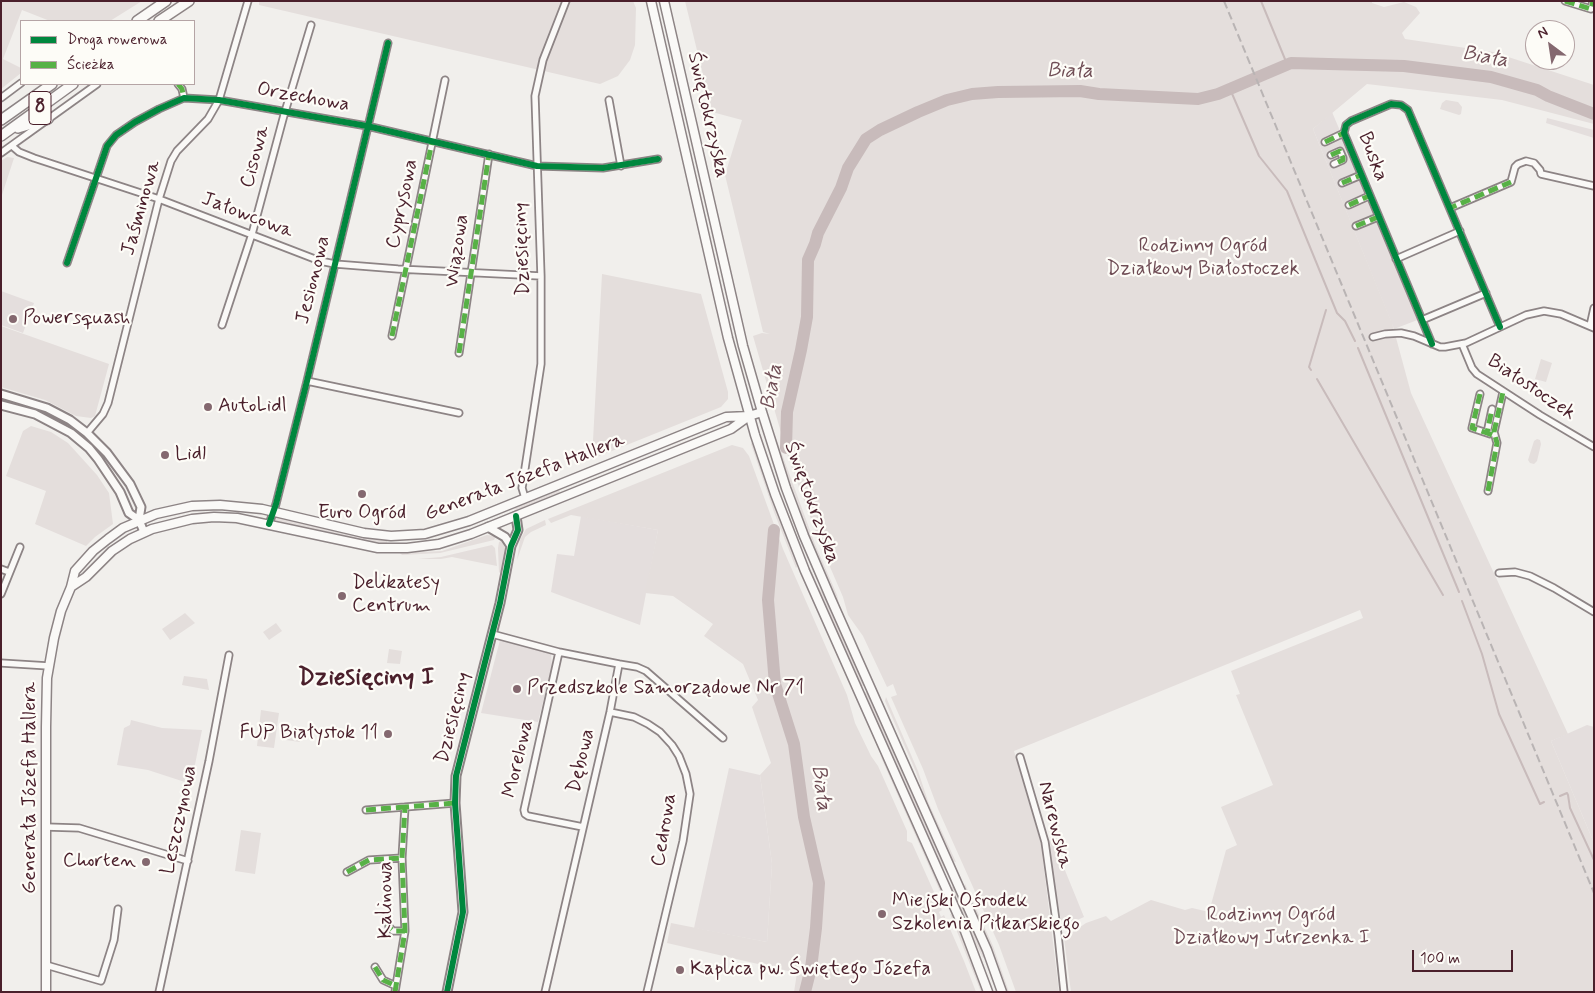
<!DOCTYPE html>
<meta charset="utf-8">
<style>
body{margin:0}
#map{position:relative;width:1595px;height:993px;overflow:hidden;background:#f1efec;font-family:Mynerve,sans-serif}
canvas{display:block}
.frame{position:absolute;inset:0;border:2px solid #4a1f2b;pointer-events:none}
.legend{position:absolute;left:20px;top:20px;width:175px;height:65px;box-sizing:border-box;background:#fdfcf7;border:1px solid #b5a4a5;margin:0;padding:6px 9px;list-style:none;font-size:15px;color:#4a1f2b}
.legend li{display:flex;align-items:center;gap:10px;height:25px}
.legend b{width:25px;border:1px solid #b5a4a5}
.north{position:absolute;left:1525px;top:20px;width:50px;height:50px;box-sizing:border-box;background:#fdfcf7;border:1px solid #b5a4a5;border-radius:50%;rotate:329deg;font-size:14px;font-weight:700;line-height:20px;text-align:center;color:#4a1f2b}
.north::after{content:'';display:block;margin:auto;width:18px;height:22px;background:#84686f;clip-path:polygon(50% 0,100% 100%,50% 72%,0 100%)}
.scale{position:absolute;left:1412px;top:950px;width:101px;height:22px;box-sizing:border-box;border:2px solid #4a1f2b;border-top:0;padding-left:6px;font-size:15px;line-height:18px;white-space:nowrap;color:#4a1f2b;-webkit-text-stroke:4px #fdfcf7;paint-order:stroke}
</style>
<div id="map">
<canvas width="1595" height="993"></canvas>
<div class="frame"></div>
<ul class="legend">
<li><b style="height:6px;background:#00873e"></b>Droga rowerowa</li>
<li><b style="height:6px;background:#57b146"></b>Ścieżka</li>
</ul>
<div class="north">N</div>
<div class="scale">100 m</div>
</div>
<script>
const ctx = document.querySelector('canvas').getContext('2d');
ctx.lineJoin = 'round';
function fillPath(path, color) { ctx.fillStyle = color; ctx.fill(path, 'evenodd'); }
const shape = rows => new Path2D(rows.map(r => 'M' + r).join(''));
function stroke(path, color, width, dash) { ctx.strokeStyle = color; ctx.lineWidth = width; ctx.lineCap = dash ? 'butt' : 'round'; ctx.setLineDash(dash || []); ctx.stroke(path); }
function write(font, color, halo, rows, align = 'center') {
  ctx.font = font + ' Mynerve,sans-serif'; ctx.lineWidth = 4.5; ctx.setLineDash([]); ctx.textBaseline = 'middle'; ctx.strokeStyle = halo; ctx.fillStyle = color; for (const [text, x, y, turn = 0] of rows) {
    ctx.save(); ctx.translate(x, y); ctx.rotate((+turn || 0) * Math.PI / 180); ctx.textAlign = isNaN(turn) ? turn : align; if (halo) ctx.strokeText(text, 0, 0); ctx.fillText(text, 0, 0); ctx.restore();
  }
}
fillPath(shape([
 [1332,112,1420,319,1394,329,1313,129],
 [1547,118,1594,130,1594,138,1546,123],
 [1,291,34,303,23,333,1,325],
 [581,516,658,530,640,625,551,592,557,554,574,556],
 [500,640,551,654,552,666,538,722,481,713],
 [131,720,162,728,202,730,191,784,148,770,117,765,124,728,130,725],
 [1587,725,1594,727,1594,843,1551,741],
 [729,768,760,775,772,864,767,942,694,928],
 [1051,836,1084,917,1062,927,1048,846]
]), '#e4dedd');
fillPath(shape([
 [1,1,142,1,110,21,50,21,22,10,3,59,21,68,21,73,1,89],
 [259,1,633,1,636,8,635,45,630,60,618,76,600,84,259,5],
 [685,1,1372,1,1372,3,1384,7,1404,2,1416,7,1420,13,1402,33,1405,39,1493,52,1594,85,1594,124,1502,100,1367,84,1313,129,1392,323,1411,393,1568,734,1551,741,1594,843,1594,992,1071,992,1064,938,1086,923,1106,916,1111,921,1151,900,1185,910,1192,908,1209,912,1226,850,1237,845,1221,807,1273,785,1236,695,1240,694,1231,671,1363,618,1360,610,1014,751,1041,844,1059,992,1016,992,999,945,938,809,923,769,891,697,897,695,893,684,887,687,863,636,848,615,843,597,821,546,789,460,753,336,762,333,770,334,763,332,725,175,742,120,712,112],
 [1446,100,1458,102,1462,107,1461,114,1459,115,1440,109,1442,103],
 [7,157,14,158,1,198,1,161],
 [602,274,701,294,728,392,728,399,721,407,592,459],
 [1,326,109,364,95,416,91,418,76,416,45,400,1,387],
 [1541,359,1552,363,1546,382,1535,379],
 [31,426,51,432,68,443,97,475,109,493,113,524,95,537,86,546,35,524,46,491,6,476,23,431],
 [773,434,775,435,815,544,837,595,840,609,812,544],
 [1537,439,1540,440,1541,444,1537,461,1534,464,1530,463,1528,460,1534,441],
 [752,441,798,565,796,568,774,512,751,444],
 [732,445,743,448,749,456,783,549,847,695,855,723,871,756,878,766,907,831,907,841,912,843,942,910,939,912,941,917,944,915,964,961,976,992,794,992,797,973,667,943,671,923,767,942,772,864,760,775,771,763,752,707,758,700,743,664,704,636,713,624,673,596,645,593,658,530,571,515,551,523,548,519],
 [559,490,560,493,551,497,517,511,514,508],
 [277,517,358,536,387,540,387,544,357,540,273,520],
 [545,520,546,525,531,532,525,537,517,560,520,540,526,529],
 [487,535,496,536,494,540,440,553,402,555,400,553,442,551],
 [503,540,506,552,503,569,499,573,498,548,499,542],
 [492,545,495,548,497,566,452,557,441,559,418,559,441,557],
 [812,572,818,586,826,598,866,687,860,685,810,573],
 [185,613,195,623,170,640,162,629],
 [276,623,282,631,269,640,263,632],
 [389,649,402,651,400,664,387,663],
 [184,676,207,679,209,690,182,685],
 [863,691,868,693,951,880,935,854],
 [886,697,918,771,929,804,956,862,952,861,927,804,916,772,885,701],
 [261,710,279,713,274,748,257,746],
 [288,729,302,731,300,742,286,740],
 [880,755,884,761,947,903,947,907],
 [241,830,261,833,255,874,235,871],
 [965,884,993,946,1009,992,1006,992,991,948,964,887],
 [954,886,985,958,983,958,967,927,950,888],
 [950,914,953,915,984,992,981,992]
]), '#e4dedc');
stroke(shape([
 [1261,1,1287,64],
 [1230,89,1259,156,1287,191,1337,313,1345,321,1355,341],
 [1358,348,1459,592],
 [1311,370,1309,367,1326,310],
 [1317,379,1443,595],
 [1462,601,1482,654,1499,714,1540,804,1544,802],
 [1560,796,1567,793,1568,795,1570,808,1594,860]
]), '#c8bbbb', 2);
stroke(shape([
 [786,448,787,412,801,350,807,317,808,260,815,244,818,233,841,188,848,168,866,139,880,130,918,112,947,100,972,94,998,92,1080,91,1099,94,1198,99,1218,94,1291,63,1404,66,1491,77,1537,90,1548,96,1594,114],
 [774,530,768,600,775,684,794,744,804,817,819,883,816,928,811,968,805,992]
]), '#c8bbbb', 12);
const minor = shape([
 [1565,1,1591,9,1593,1],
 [178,84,182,89,184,98],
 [1,98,21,83],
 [609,100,621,166],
 [1325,142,1344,133],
 [12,146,19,152,34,158,159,199,320,261,335,264,398,269,541,276],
 [1,153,97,84],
 [1331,155,1340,151,1343,158,1343,160,1334,164],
 [1342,183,1361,175],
 [1349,205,1369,196],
 [1450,208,1511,182,1515,167,1518,164,1526,161,1534,163,1540,170,1541,174,1594,186],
 [1356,226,1378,217],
 [1396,259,1460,231],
 [67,263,107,146,116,135,135,122,159,109,184,98,219,100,367,126,537,166,603,168,658,159],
 [1422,320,1486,293],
 [222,325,252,234,284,115,311,25],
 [1590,326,1594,308],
 [392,336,445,80],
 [1373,337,1385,334,1401,333,1414,336,1440,347,1445,347,1466,343,1526,315,1544,311,1561,314,1594,328],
 [1432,344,1344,133,1346,125,1351,121,1391,104,1401,105,1408,110,1500,327],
 [1462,344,1472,368,1477,374,1540,415,1594,447],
 [459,353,489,154],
 [307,381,459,413],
 [1480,394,1472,428,1487,433],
 [87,433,103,414,108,403,159,199,171,161,177,151,208,119,219,100,248,1],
 [1490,434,1487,433,1492,409],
 [1488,491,1497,443,1494,432,1503,392],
 [525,498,522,488,541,364,541,276,535,96,543,60,566,1],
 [269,524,276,504,307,381,388,43],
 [1,569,9,572],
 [1499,573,1515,572,1530,576,1554,588,1594,612],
 [1,594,20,547],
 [492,634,559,652,619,664],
 [559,652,524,810,525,814,528,816,583,827],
 [1,663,49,666],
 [610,712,634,717,648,724,660,732,672,745,679,756,686,774,690,794,683,841,647,992],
 [1020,757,1045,842,1058,935,1064,992],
 [366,810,405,807],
 [46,827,79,828,188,861],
 [347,872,369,860,402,858],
 [388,921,389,927,393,931,405,931],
 [46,965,101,981,114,940,118,909],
 [375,967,383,980,396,986],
 [159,992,209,761,229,655],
 [395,992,405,931,402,858,405,807,455,803],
 [545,992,610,712,619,664,637,667,646,671,723,738]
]);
const tertiary = shape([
 [1,394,47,408,70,420,87,433,107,453,130,484,141,507,139,520,144,532],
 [1,405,35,414,71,433,89,448,98,459,120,492,129,513,139,520],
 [488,527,505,537,511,546],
 [447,992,463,912,455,803,456,776,500,603,511,546,518,530,516,516]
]);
const secondary = shape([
 [651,1,728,338,755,435,775,494,805,571,965,931,988,992],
 [664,1,743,346,762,412,786,488,804,536,831,599,987,950,1002,992],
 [71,587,86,577,112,551,130,539,152,529,192,519,214,517,237,518,378,548,407,548,439,544,471,534,731,429,749,416],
 [46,992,46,727,47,678,54,638,61,611,71,587,75,571,93,551,108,539,123,528,156,514,192,506,220,505,262,509,364,533,391,536,425,534,469,521,726,417,749,416,762,412]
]);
const trunk = shape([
 [137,21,166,1],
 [159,21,189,1],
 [1,120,52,84],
 [18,128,48,119],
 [1,136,73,84]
]);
stroke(minor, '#8d8485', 9);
stroke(tertiary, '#8d8485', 11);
stroke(secondary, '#8d8485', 11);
stroke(trunk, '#8d8485', 12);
stroke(minor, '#faf9f7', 5.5);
stroke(tertiary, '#faf9f7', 7);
stroke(secondary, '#faf9f7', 8);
stroke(trunk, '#faf9f7', 9);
stroke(shape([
 [1224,1,1594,893]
]), '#b9b4b4', 2, [8, 4]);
stroke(shape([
 [1565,1,1591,9,1593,1],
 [178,84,182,89,184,98],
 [1325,142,1344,133],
 [1331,155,1340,151,1343,158,1343,160,1334,164],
 [1342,183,1361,175],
 [1349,205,1369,196],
 [1449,205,1450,208,1511,182],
 [1356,226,1378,217],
 [392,336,432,142],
 [459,353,489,154],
 [1480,394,1472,428,1487,433],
 [1492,435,1487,433,1492,409],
 [1488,491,1497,443,1494,432,1503,392],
 [366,810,405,807],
 [347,872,369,860,402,858],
 [388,921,389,927,393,931,405,931],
 [375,967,383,980,396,986],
 [395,992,405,931,402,858,405,807,455,803]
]), '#57b146', 5, [10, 5]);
stroke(shape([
 [67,263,107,146,116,135,135,122,159,109,184,98,219,100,367,126,537,166,603,168,658,159],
 [1432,344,1344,133,1346,125,1351,121,1391,104,1401,105,1408,110,1500,327],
 [269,524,276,504,307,381,388,43],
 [447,992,463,912,455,803,456,776,500,603,511,546,518,530,516,516]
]), '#00873e', 6);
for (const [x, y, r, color] of [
 [13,319,5,"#84686f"],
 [208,407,5,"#84686f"],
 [165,455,5,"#84686f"],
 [362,494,5,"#84686f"],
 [342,596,5,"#84686f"],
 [517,689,5,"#84686f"],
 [388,734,5,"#84686f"],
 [146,862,5,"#84686f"],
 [882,914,5,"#84686f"],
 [680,970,5,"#84686f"]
]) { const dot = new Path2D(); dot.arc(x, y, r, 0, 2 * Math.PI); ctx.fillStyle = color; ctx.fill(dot); stroke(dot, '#fdfcf7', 2); }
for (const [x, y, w] of [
 [40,108,22]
]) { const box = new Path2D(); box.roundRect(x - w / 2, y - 16.5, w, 33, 4); ctx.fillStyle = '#fdfcf7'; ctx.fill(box); stroke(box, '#4a1f2b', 1); }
write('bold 19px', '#4a1f2b', null, [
 ["8",40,108]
]);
write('20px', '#4a1f2b', '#fdfcf7', [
 ["Orzechowa",303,98,10],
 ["Świętokrzyska",707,115,77],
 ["Cisowa",256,157,-75],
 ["Buska",1372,157,69],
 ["Cyprysowa",403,204,-78],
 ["Jaśminowa",142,208,-74],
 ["Jałowcowa",247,216,21],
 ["Dziesięciny",523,249,-92],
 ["Wiązowa",458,251,-82],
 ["Jesionowa",314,280,-76],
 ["Białostoczek",1531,388,34],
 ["Generała Józefa Hallera",525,478,-21],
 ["Świętokrzyska",811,503,70],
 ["Dziesięciny",454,718,-76],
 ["Morelowa",519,759,-77],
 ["Dębowa",582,761,-77],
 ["Generała Józefa Hallera",31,788,-90],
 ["Leszczynowa",180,820,-78],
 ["Narewska",1054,825,76],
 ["Cedrowa",665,830,-81],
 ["Kalinowa",387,900,-90]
]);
write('20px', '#6e4b54', '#fdfcf7', [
 ["Rodzinny Ogród",1203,247],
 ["Działkowy Białostoczek",1203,270],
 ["Rodzinny Ogród",1271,916],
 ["Działkowy Jutrzenka I",1271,939]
]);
write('20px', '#4a1f2b', '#fdfcf7', [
 ["Powersquash",23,319],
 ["AutoLidl",218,407],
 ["Lidl",175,455],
 ["Euro Ogród",362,514,"center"],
 ["Delikatesy",352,584],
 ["Centrum",352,607],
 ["Przedszkole Samorządowe Nr 71",527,689],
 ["FUP Białystok 11",378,734,"right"],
 ["Chorten",136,862,"right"],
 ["Miejski Ośrodek",892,902],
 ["Szkolenia Piłkarskiego",892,925],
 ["Kaplica pw. Świętego Józefa",690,970]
], 'left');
write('italic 21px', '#704e56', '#fdfcf7', [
 ["Biała",1485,58,10],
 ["Biała",1070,72,1],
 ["Biała",773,387,-80],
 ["Biała",820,788,82]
]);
write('bold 25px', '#4a1f2b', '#fdfcf7', [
 ["Dziesięciny I",366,679]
]);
</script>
